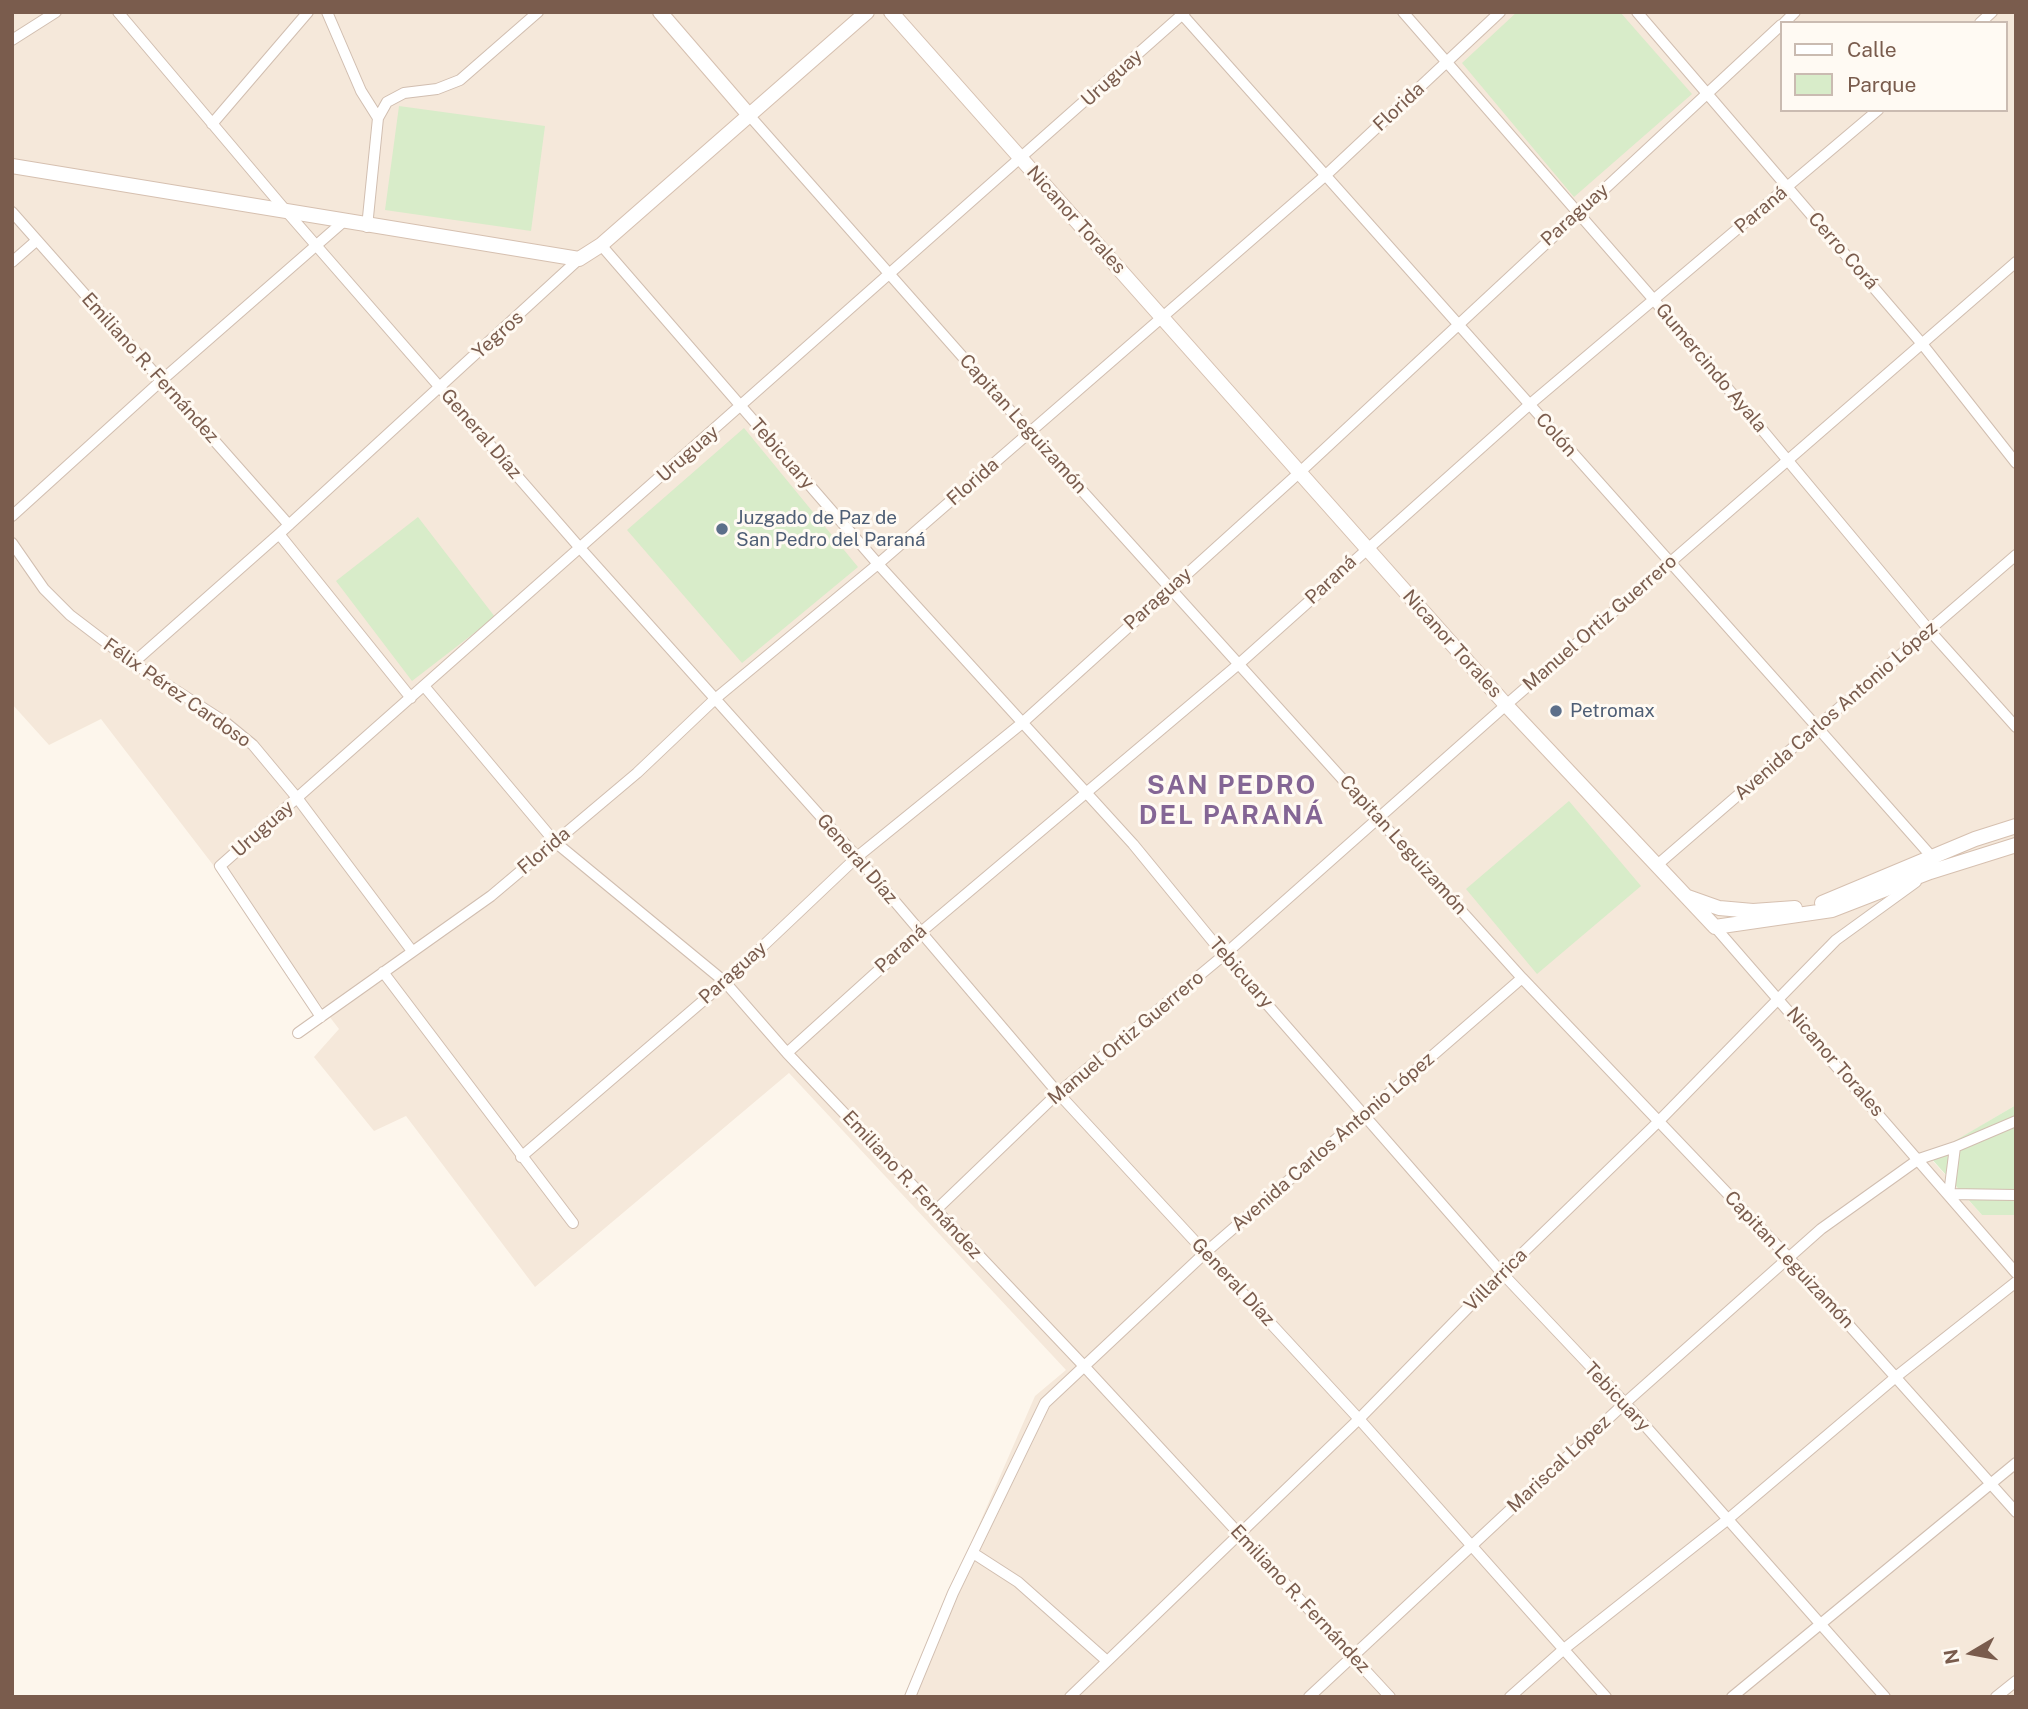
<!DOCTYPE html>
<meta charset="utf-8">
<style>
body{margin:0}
#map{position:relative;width:2028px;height:1709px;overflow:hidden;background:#fdf6ec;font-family:"Public Sans",sans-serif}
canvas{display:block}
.frame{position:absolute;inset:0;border:14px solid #7a5c4d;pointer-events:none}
.legend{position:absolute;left:1780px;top:21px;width:228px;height:91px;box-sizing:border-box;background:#fffaf3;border:2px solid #cabbb1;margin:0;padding:9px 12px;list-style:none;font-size:21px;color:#7a5c4d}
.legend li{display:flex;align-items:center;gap:14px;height:35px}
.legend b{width:35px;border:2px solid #cabbb1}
.north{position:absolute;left:1937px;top:1618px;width:70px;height:70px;-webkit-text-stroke:5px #fffaf3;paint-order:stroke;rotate:260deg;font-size:19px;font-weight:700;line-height:28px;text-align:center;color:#7a5c4d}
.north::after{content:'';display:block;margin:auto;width:24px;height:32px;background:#7a5c4d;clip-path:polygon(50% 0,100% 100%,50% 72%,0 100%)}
</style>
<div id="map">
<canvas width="2028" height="1709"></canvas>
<div class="frame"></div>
<ul class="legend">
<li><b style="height:9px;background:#fff"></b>Calle</li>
<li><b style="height:19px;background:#d8ecc9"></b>Parque</li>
</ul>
<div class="north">N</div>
</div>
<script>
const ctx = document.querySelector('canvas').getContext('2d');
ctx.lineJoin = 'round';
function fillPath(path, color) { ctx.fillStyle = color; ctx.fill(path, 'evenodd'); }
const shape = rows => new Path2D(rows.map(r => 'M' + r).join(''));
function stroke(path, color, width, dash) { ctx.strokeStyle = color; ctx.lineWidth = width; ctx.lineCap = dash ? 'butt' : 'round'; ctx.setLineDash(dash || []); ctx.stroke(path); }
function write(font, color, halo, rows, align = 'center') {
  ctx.font = font + ' "Public Sans",sans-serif'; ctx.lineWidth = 6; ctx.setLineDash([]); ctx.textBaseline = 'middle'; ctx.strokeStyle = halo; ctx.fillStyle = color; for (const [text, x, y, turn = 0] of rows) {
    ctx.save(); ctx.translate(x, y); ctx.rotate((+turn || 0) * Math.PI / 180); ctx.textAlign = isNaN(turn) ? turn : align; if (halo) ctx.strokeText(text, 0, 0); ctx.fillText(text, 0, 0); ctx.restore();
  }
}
fillPath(shape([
 [12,12,2016,12,2016,1105,1929,1157,1982,1215,2016,1215,2016,1697,904,1697,1035,1396,1066,1370,789,1073,535,1287,406,1116,374,1131,314,1057,339,1029,101,719,49,745,12,704],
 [1781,23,2005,23,2005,110,1781,110]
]), '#f5e8da');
fillPath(shape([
 [1517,12,1620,12,1692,94,1574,197,1462,63],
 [399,106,545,126,531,231,385,210],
 [744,428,858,567,742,663,627,530],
 [418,517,495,617,412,681,336,581],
 [1569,801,1641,886,1537,974,1466,889],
 [2016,1105,2016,1215,1982,1215,1929,1156]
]), '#d8ecc9');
const street = shape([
 [118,12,287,212,580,548,857,857,1058,1093,1359,1419,1606,1697],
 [327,12,361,91,378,118],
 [1180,12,1817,727,1932,857,1932,862],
 [1403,12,1654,300,1930,631,2016,727],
 [1637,12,1923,345,2016,463],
 [1784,23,1795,12],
 [1980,23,1992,12],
 [12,40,56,12],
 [748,114,1030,433,1522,978,1789,1258,2016,1512],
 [212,124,308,12],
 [12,212,289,525],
 [367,227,378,118,387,102,404,93,437,89,460,80,538,12],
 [601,245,878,564,1133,844,1224,955,1502,1273,1625,1403,1885,1697],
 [12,262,36,241],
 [12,516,162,380,343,222],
 [279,534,411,698],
 [12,543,44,589,70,615,133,663,225,722,253,745,298,799,412,951],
 [133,663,279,534,579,259],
 [424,686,555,842,725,982,787,1053,1083,1365,1390,1697],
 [1656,866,2016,555],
 [1715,927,2016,1273],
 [383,972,573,1223],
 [321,1017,220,866,1185,12],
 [298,1033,491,896,637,773,715,699,878,564,1326,175,1500,12],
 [787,1053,921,932,1240,663,1529,405,1878,110],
 [2016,1121,1955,1147,1949,1194,2016,1195],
 [521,1157,725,982,857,857,1021,724,1300,472,1781,25],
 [936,1210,1058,1093,1224,955,1506,705,2016,262],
 [973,1553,1018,1582,1107,1661],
 [910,1697,953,1593,1045,1403,1206,1252,1522,978],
 [1070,1697,1359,1419,1502,1273,1658,1122,1836,940,1916,882],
 [1309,1697,1625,1403,1821,1229,1919,1159,1955,1147],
 [1510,1697,1564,1649,1727,1520,1897,1376,2016,1282],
 [1732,1697,2016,1463],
 [1996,1697,2016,1681]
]);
const secondary = shape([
 [660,12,748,114],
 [891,12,1506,705,1715,927,1832,910,1930,872,2016,845],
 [12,166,579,259,601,245,867,12],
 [1688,897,1719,908,1753,911,1795,908],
 [1822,903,1975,839,2016,826]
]);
stroke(street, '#d1beb0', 12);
stroke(secondary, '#d6c0b0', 16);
stroke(street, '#fff', 10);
stroke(secondary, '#fff', 14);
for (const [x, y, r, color] of [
 [722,529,7,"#5c6f8a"],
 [1556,711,7,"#5c6f8a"]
]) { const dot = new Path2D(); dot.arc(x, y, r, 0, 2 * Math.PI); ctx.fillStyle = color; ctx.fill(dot); stroke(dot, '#fffaf3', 2.5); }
write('19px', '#7a5c4d', '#fffaf3', [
 ["Uruguay",1112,78,-42],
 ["Florida",1399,107,-43],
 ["Paraná",1761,210,-40],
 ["Paraguay",1575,215,-42],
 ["Nicanor Torales",1076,220,48],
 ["Cerro Corá",1843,251,49],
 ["Yegros",498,335,-42],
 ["Emiliano R. Fernández",150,368,48],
 ["Gumercindo Ayala",1711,368,50],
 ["Capitan Leguizamón",1023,424,48],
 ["General Díaz",481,434,49],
 ["Colón",1556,435,48],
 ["Uruguay",688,454,-41],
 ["Tebicuary",782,454,49],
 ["Florida",973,482,-41],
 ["Paraná",1331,580,-43],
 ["Paraguay",1158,599,-42],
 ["Manuel Ortiz Guerrero",1600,623,-41],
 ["Nicanor Torales",1452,644,48],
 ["Félix Pérez Cardoso",177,693,35],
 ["Avenida Carlos Antonio López",1836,711,-41],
 ["Uruguay",263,829,-41],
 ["Capitan Leguizamón",1403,845,48],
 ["Florida",544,851,-40],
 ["General Díaz",857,859,49],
 ["Paraná",901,949,-42],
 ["Paraguay",733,973,-42],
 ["Tebicuary",1241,973,49],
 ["Manuel Ortiz Guerrero",1126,1038,-40],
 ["Nicanor Torales",1835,1062,49],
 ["Avenida Carlos Antonio López",1333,1142,-41],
 ["Emiliano R. Fernández",912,1185,47],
 ["Capitan Leguizamón",1789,1260,47],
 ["Villarrica",1496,1280,-45],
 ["General Díaz",1233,1282,47],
 ["Tebicuary",1617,1397,47],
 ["Mariscal López",1559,1464,-43],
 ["Emiliano R. Fernández",1300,1599,47]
]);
write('19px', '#4e5e75', '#fffaf3', [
 ["Juzgado de Paz de",736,518],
 ["San Pedro del Paraná",736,540],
 ["Petromax",1570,711]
], 'left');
ctx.letterSpacing = '2px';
write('bold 26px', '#846695', '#fffaf3', [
 ["SAN PEDRO",1232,786],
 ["DEL PARANÁ",1232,816]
]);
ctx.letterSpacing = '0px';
</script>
